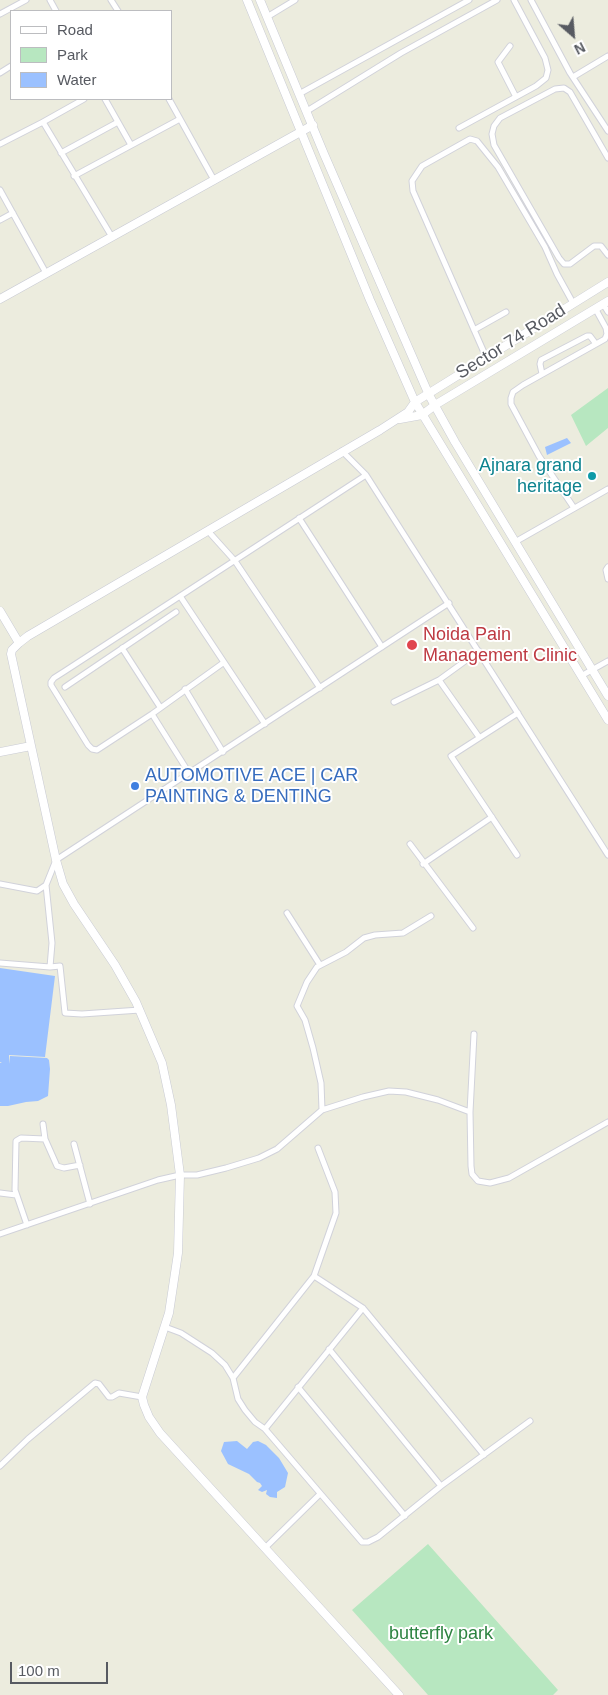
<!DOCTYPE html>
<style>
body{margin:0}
#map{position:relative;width:608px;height:1695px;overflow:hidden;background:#ececde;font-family:Helvetica,sans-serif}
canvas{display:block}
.legend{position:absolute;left:10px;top:10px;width:162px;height:90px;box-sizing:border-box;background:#fff;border:1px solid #bcbdc0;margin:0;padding:6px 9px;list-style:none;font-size:15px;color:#575a61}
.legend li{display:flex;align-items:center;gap:10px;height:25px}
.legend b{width:25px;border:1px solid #bcbdc0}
.north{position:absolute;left:548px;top:10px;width:50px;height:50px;-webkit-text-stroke:4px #fff;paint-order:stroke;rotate:153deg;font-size:14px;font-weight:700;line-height:20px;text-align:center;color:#575a61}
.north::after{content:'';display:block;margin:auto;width:18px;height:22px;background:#575a61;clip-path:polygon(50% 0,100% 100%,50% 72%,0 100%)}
.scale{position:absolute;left:10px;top:1662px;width:98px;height:22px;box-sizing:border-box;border:2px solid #575a61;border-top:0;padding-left:6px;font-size:15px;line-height:18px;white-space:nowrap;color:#575a61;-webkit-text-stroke:4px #fff;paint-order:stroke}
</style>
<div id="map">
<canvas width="608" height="1695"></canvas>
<ul class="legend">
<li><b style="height:6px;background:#fff"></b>Road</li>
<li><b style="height:14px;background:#b7e7c0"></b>Park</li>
<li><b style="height:14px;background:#9bc1ff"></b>Water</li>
</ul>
<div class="north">N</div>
<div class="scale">100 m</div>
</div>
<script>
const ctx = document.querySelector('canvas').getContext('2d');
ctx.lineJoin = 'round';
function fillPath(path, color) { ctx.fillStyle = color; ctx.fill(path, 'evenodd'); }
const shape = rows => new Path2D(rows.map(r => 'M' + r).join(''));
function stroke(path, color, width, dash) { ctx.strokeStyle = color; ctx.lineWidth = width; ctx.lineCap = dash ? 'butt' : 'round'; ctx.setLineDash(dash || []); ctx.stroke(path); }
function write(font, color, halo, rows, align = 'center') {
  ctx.font = font + ' Helvetica,sans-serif'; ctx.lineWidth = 4; ctx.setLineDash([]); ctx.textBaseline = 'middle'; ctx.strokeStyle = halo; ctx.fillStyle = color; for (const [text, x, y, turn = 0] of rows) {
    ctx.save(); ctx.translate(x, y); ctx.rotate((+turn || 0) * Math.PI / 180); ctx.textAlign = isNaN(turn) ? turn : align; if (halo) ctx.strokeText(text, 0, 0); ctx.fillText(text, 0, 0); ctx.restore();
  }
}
fillPath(shape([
 [608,388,608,428,586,446,571,415],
 [428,1544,558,1690,553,1695,428,1695,352,1610]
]), '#b7e7c0');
fillPath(shape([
 [567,438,571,443,547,455,545,447],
 [0,968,55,976,45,1057,9,1055,9,1064,10,1056,47,1058,49,1060,50,1069,48,1096,38,1101,26,1102,8,1106,0,1106,0,1063,2,1063,0,1062],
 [237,1441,247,1449,253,1442,258,1441,266,1445,279,1458,288,1473,285,1487,277,1492,277,1498,270,1497,266,1494,267,1490,262,1492,258,1490,262,1486,260,1483,257,1482,249,1474,228,1464,221,1451,224,1442]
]), '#9bc1ff');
const street = shape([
 [50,0,56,11],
 [111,0,118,11],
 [531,0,570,73,608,131],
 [0,14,26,0],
 [267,17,295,0],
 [510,46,498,62,516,97],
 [0,73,11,66],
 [573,77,608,56],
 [299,94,469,0],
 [105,99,131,145],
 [169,99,214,180],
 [307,111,401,53,497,0],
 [43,122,84,99],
 [459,128,536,86,546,78,548,70,545,58,514,0],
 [0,144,43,122,112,237],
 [61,153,118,122],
 [608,158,570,92,564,88,555,89,500,118,494,126,492,134,494,145,559,258,564,264,570,264,594,246,601,246,608,255],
 [74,176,180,119],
 [0,190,46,273],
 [0,220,13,213],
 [603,304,608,312],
 [474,330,506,312],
 [486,357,413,191,412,181,422,166,470,139,477,141,498,167,545,247,557,274,573,303],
 [542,374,540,364,541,360,587,336,590,336,596,344],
 [342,451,366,475,608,855],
 [574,508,539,456,511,404,511,398,513,392,523,385,605,339,607,334,606,328,595,308],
 [299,518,382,647],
 [208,531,235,561,320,688],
 [515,542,608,489],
 [608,567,606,570,608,579],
 [180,596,265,724],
 [122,648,160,707],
 [479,651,439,680,479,737],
 [223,663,152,714,97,750,92,749,88,745,51,685,51,682,54,678,65,671,366,475],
 [581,676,608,661],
 [65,687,176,612],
 [185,689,223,752],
 [394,702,439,680],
 [152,714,189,773],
 [410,844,473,928],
 [517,855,451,756,518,713],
 [423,864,492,817],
 [0,884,37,891,46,885,56,860,449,603],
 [287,913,320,965],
 [0,963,50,967,52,943,46,885],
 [50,967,60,966,65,1013,82,1014,140,1010],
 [474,1034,470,1112,471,1166,472,1174,478,1181,490,1183,509,1178,608,1122],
 [322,1110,321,1083,313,1048,305,1020,297,1006,307,982,317,967,346,952,364,938,375,935,403,933,431,916],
 [43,1124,45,1139,57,1166,64,1168,80,1165],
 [74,1144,90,1204],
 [318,1148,335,1192,336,1213,314,1276,363,1308,484,1455],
 [0,1193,16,1195],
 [27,1225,15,1190,16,1141,21,1138,45,1139],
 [0,1234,158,1180,180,1175,197,1175,226,1168,259,1158,277,1149,322,1110,363,1097,389,1091,406,1092,438,1100,470,1112],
 [165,1327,181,1333,212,1353,225,1365,233,1378,238,1399,245,1410,255,1422,265,1429,362,1542,368,1542,378,1537,441,1486,530,1421],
 [329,1349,441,1486],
 [233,1378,314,1276],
 [298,1387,405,1516],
 [265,1429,363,1308],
 [0,1466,28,1439,95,1383,99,1384,109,1397,112,1397,119,1393,142,1397],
 [266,1547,320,1494]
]);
const secondary = shape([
 [247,0,370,300,415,402,608,720],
 [260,0,324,154,429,395,455,442,608,696],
 [0,299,313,125],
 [400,419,422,415,435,405,608,301],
 [0,611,19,643],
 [0,752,31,746],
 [399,1695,160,1433,149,1417,144,1405,142,1397,169,1313,178,1253,180,1175,171,1105,162,1063,136,1002,115,965,74,904,63,884,56,860,11,654,12,650,19,643,28,636,380,430,408,412,415,402,608,282]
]);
stroke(street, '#d1d2da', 7);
stroke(secondary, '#c9cbd4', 9);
stroke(street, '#fff', 5);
stroke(secondary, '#fff', 8);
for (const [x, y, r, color] of [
 [592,476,5,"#0f9aa8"],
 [412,645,6,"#e0444e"],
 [135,786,5,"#3f7fe0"]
]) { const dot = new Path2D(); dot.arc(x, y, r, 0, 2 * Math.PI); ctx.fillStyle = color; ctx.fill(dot); stroke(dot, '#fff', 2); }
write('18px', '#575a61', '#fff', [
 ["Sector 74 Road",511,342,-32]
]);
write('18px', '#0d838f', '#fff', [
 ["Ajnara grand",582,466],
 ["heritage",582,487]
], 'right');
write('18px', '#be3a42', '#fff', [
 ["Noida Pain",423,635],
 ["Management Clinic",423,656]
], 'left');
write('18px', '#366cbe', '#fff', [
 ["AUTOMOTIVE ACE | CAR",145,776],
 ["PAINTING & DENTING",145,797]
], 'left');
write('18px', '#2c8340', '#fff', [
 ["butterfly park",441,1634]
]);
</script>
